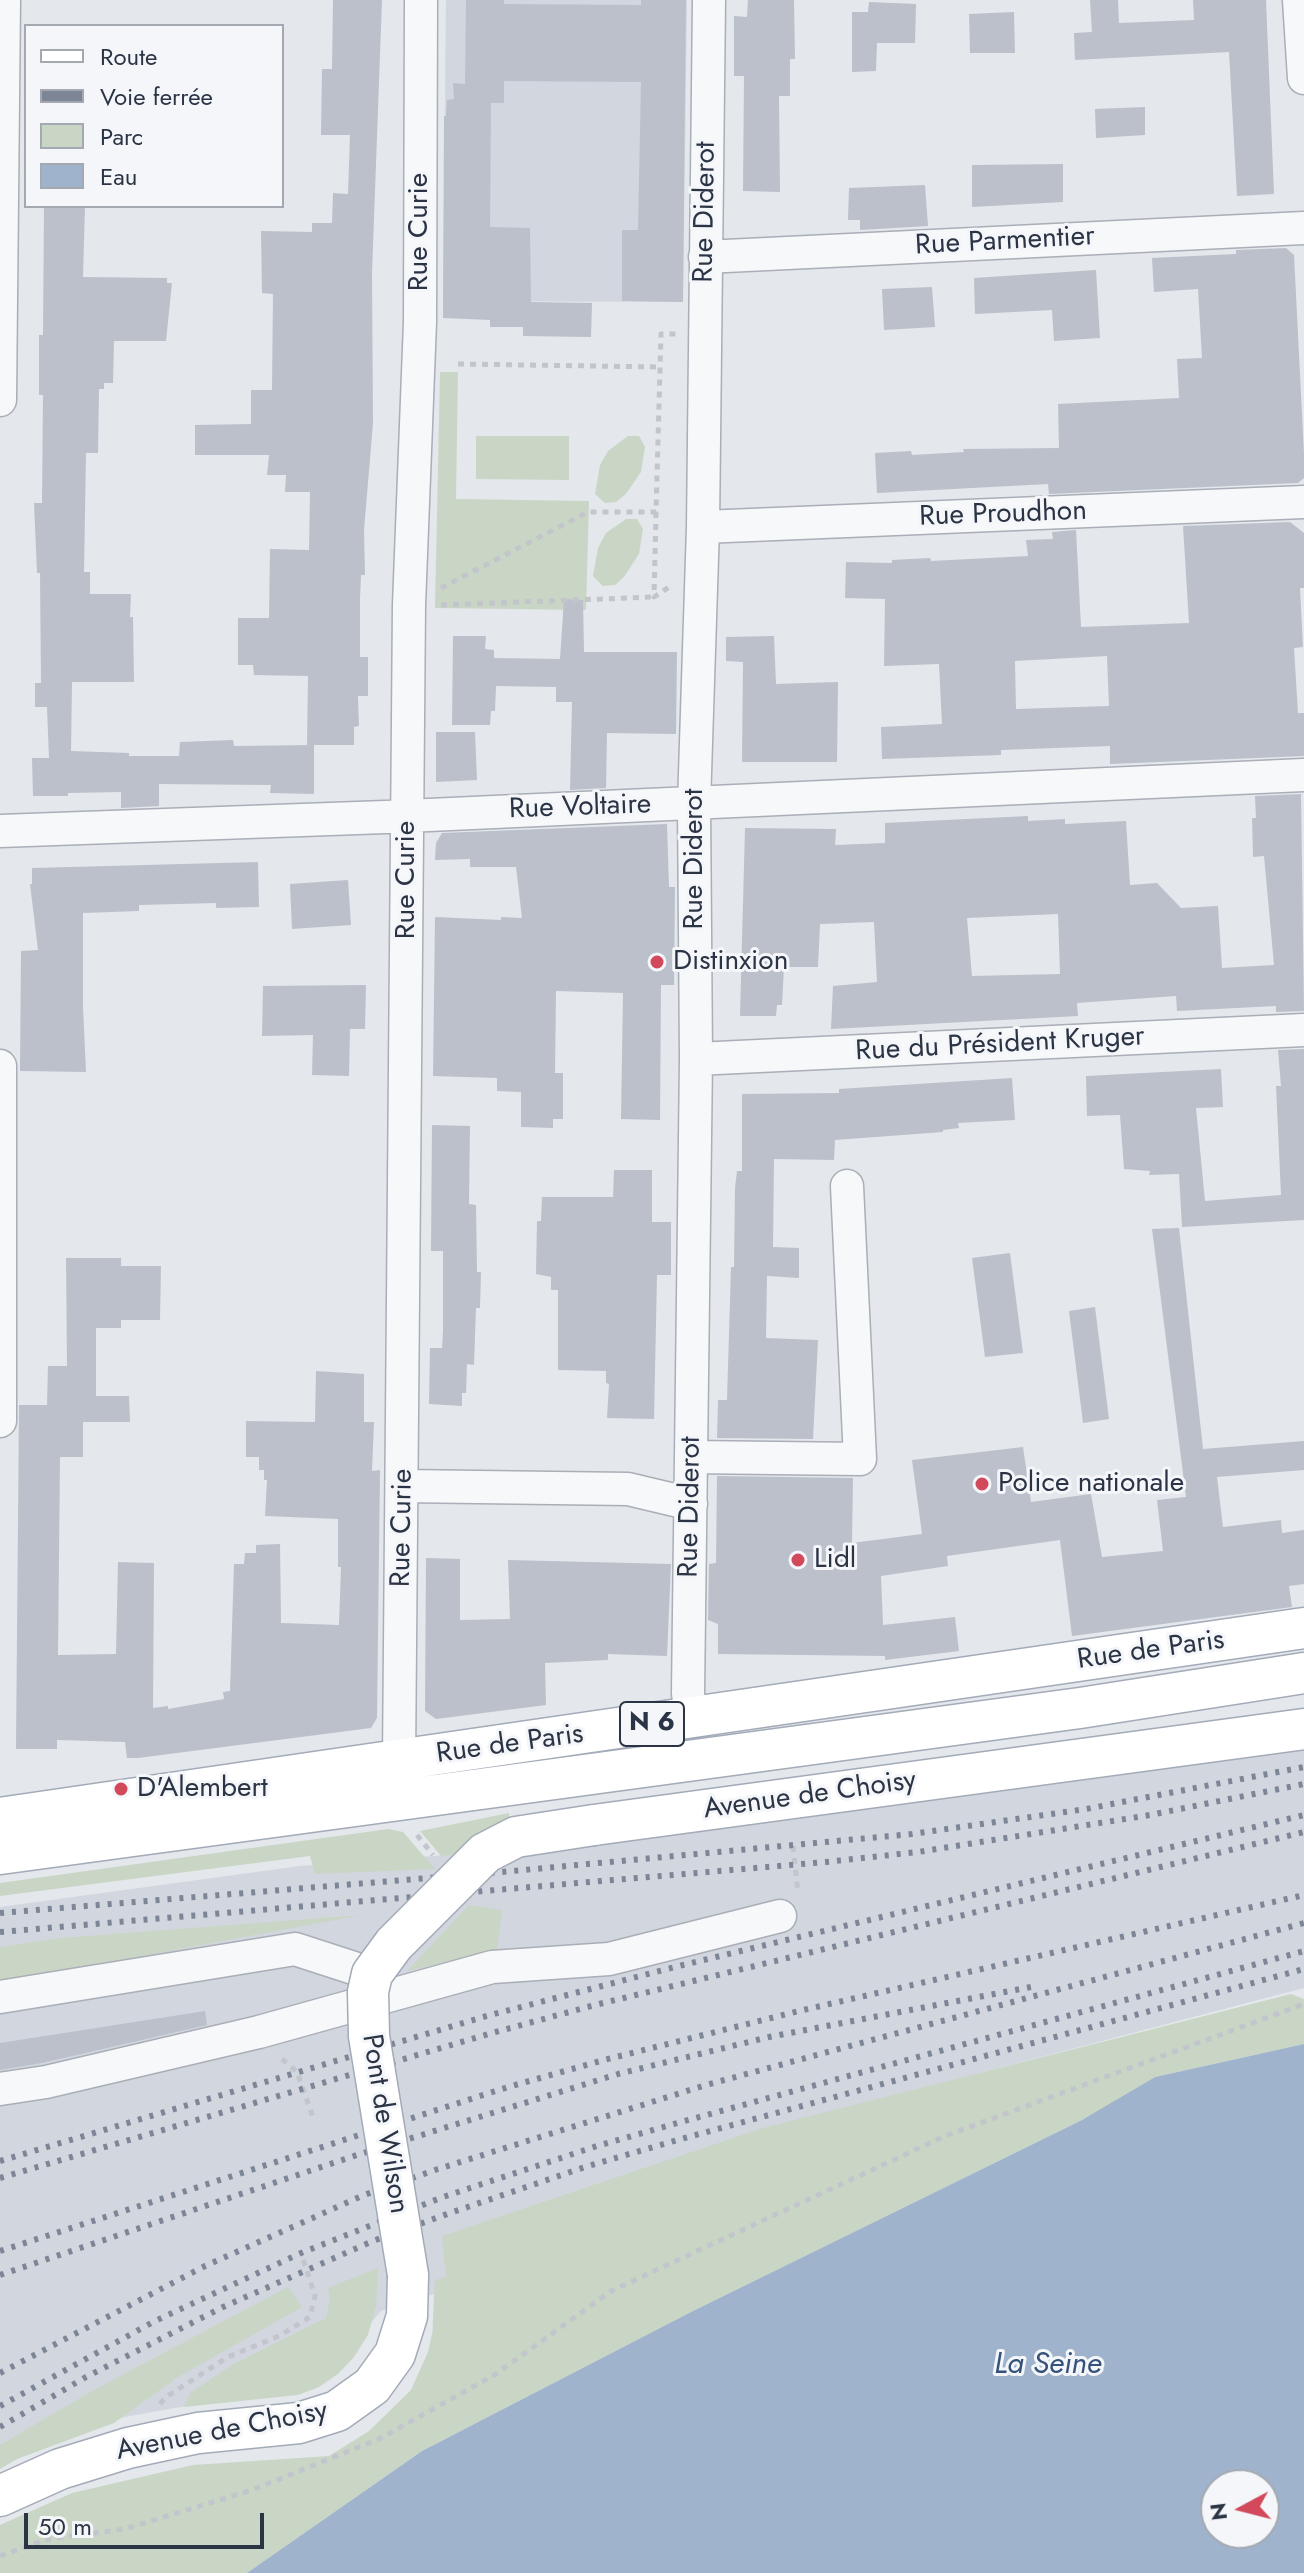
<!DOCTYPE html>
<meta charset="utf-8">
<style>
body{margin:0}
#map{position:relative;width:1304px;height:2573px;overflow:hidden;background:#e4e7ec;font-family:Jost,sans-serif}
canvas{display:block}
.legend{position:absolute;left:24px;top:24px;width:260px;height:184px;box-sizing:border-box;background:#f4f6f9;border:2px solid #a4a8b1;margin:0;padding:10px 14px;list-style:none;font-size:24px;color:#2b3445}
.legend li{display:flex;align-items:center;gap:16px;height:40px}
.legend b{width:40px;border:2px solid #a4a8b1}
.north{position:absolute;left:1200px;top:2469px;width:80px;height:80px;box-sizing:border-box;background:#f4f6f9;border:2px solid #a4a8b1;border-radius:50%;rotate:263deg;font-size:22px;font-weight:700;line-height:32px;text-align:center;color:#2b3445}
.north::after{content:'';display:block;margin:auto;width:28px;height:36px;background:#d1495b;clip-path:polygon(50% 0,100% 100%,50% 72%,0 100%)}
.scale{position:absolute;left:24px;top:2513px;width:240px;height:36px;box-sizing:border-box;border:4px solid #2b3445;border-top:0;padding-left:10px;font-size:24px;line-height:28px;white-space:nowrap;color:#2b3445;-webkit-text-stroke:6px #f4f6f9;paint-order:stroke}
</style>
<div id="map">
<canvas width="1304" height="2573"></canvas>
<ul class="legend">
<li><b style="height:10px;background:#fff"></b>Route</li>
<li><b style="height:10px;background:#7d8696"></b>Voie ferrée</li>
<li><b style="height:22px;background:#c9d6c5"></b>Parc</li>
<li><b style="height:22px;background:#9fb4cc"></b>Eau</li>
</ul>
<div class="north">N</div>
<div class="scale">50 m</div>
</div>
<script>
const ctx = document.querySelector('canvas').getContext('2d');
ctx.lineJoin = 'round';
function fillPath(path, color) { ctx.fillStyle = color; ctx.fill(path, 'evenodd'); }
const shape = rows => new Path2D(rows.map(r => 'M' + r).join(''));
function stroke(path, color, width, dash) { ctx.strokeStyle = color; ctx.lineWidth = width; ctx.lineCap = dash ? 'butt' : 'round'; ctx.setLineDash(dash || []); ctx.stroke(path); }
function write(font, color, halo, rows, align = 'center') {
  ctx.font = font + ' Jost,sans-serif'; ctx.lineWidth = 6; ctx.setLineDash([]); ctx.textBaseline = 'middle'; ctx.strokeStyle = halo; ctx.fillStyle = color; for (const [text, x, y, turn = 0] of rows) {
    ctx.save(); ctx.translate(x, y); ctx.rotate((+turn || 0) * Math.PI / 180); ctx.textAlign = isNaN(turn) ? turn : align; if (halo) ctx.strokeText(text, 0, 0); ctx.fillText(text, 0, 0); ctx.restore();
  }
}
fillPath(shape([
 [446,0,687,0,683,302,443,301],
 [1304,1744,1304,1988,980,2073,553,2307,413,2404,431,2365,434,2294,381,2311,315,2389,174,2408,65,2428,0,2466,0,1907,300,1866,593,1844]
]), '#d2d6de');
fillPath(shape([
 [440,372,458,372,456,499,589,501,586,610,435,608],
 [476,436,569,436,569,480,476,479],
 [628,436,639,436,645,447,641,472,626,494,616,502,605,503,595,494,600,465,608,451],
 [626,519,637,519,643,529,639,554,624,577,615,585,603,586,593,576,598,548,606,533],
 [509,1813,509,1823,464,1854,441,1856,420,1831],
 [388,1829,403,1832,435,1869,315,1874,310,1856,0,1896,0,1883],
 [469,1905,502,1910,497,1950,407,1971],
 [361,1915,0,1983,0,1947,61,1938],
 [1291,1994,1304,1999,1304,2044,1155,2077,1088,2117,693,2311,422,2451,247,2573,0,2573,0,2525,72,2493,193,2465,329,2456,369,2431,411,2390,428,2352,433,2330,435,2280,446,2277,442,2236,763,2128],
 [378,2268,376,2306,368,2335,354,2357,338,2374,319,2387,298,2395,184,2407,190,2393,232,2365,326,2318,330,2299,328,2288],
 [288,2287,302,2307,178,2377,114,2423,17,2459,0,2469,0,2445,92,2391]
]), '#c9d6c5');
fillPath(shape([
 [1304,2044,1304,2573,247,2573,422,2451,693,2311,1082,2120,1155,2077],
 [1216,2485,1264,2485,1264,2533,1216,2533]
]), '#9fb4cc');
fillPath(shape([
 [333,0,382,0,372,273,373,423,364,530,365,575,361,575,360,599,360,657,368,657,368,696,358,696,359,726,354,727,354,745,307,745,308,676,254,675,253,665,238,665,238,618,269,618,270,549,309,550,310,492,285,492,286,475,267,475,269,455,195,455,195,425,251,424,251,390,272,390,273,294,262,293,261,231,312,232,312,223,332,223,333,193,348,194,350,135,321,135,322,69,332,69],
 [466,0,504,0,504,4,641,5,641,0,686,0,683,302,622,301,622,230,638,230,641,82,504,81,504,103,491,103,490,227,530,228,531,302,592,303,591,337,523,336,523,327,490,327,490,320,443,318,444,116,446,116,447,100,454,99,453,83,465,84],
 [748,0,794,0,795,59,790,59,790,96,779,96,780,192,743,191,744,76,734,76,734,16,747,17],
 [1090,0,1118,0,1119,23,1194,20,1193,0,1266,0,1274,194,1237,196,1229,52,1075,60,1074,33,1092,32],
 [869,2,916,4,915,43,877,43,876,71,852,72,852,12,868,12],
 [1014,12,1015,53,970,53,969,14],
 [1145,107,1145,135,1096,138,1095,109],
 [1063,164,1063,202,972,207,972,165],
 [925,185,928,226,860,230,860,220,848,220,849,188],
 [44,206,85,206,83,277,167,278,167,283,172,283,166,341,114,341,113,383,104,383,104,389,99,389,98,453,86,453,84,572,90,572,90,594,131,594,130,617,133,617,134,682,72,682,71,751,129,753,129,756,179,756,180,742,233,740,234,746,314,745,314,794,270,793,271,785,159,784,159,806,121,808,121,792,68,793,68,796,33,796,32,758,49,758,47,707,35,707,35,683,41,683,40,573,37,573,34,503,42,503,43,395,39,395,39,335,43,335],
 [1286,248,1294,255,1304,454,1304,478,1298,483,1049,494,1048,484,877,493,875,453,911,451,912,455,964,452,963,449,1059,448,1058,404,1179,398,1177,359,1202,358,1198,289,1154,292,1152,258,1236,254,1236,250],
 [1096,270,1100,338,1054,341,1052,310,975,314,974,278],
 [932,287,935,327,884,330,882,289],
 [1290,522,1304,533,1304,588,1300,588,1303,647,1294,648,1298,713,1304,713,1304,756,1110,764,1110,746,1001,750,1001,755,882,759,881,727,942,724,939,664,884,666,885,599,845,598,846,562,892,563,892,560,930,558,931,561,1028,556,1026,540,1053,539,1052,532,1076,530,1081,627,1189,623,1183,526],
 [1107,656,1109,706,1016,709,1015,661],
 [564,599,583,600,584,652,677,652,676,734,607,733,606,788,570,790,572,702,556,702,556,687,496,686,495,711,491,711,490,725,452,725,453,636,486,636,485,649,494,650,494,658,560,659],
 [774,636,776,684,838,682,837,762,742,762,743,662,726,661,726,637],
 [436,732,475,732,477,780,436,782],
 [1301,794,1304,1011,1276,1012,1276,1006,1177,1011,1176,996,1077,1003,1078,1016,831,1029,833,986,877,982,874,922,820,924,818,967,784,967,782,1005,777,1005,776,1016,740,1016,745,828,836,829,835,845,885,843,885,823,1028,816,1028,821,1065,819,1065,824,1126,821,1130,885,1157,883,1181,908,1218,906,1222,968,1274,965,1264,856,1253,857,1252,818,1256,818,1255,796],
 [1058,914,1060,974,972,976,967,918],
 [667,824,669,887,675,887,674,985,661,985,660,1120,621,1119,623,993,556,991,555,1073,563,1073,563,1119,553,1119,553,1128,521,1127,521,1092,497,1091,497,1078,433,1076,435,917,501,920,501,917,522,918,516,867,470,867,470,859,435,860,436,843,442,833],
 [258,862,259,907,216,908,216,903,139,905,139,911,83,913,83,1007,86,1072,20,1071,21,951,38,950,30,884,32,884,32,868],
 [348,880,351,925,292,929,290,884],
 [366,985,365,1029,350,1029,349,1076,312,1075,313,1035,262,1036,263,986],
 [1304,1049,1304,1220,1182,1227,1179,1174,1149,1175,1150,1171,1124,1169,1120,1115,1087,1116,1086,1076,1221,1069,1223,1107,1196,1108,1205,1201,1281,1195,1276,1086,1281,1086,1278,1050],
 [1012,1078,1015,1120,958,1123,959,1128,943,1130,943,1132,835,1140,834,1160,774,1159,773,1247,799,1248,799,1278,767,1276,766,1338,818,1340,813,1439,717,1438,718,1400,727,1400,731,1267,734,1267,735,1188,737,1171,742,1171,742,1094,839,1093,839,1089],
 [432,1125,470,1126,469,1204,476,1205,477,1272,481,1272,480,1308,476,1308,474,1365,467,1364,466,1393,462,1393,462,1406,429,1404,430,1348,442,1348,443,1331,443,1251,431,1251],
 [614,1170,652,1170,652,1222,671,1222,671,1275,657,1275,654,1419,607,1418,609,1384,606,1383,606,1371,558,1370,558,1290,551,1290,551,1277,536,1274,537,1221,541,1221,542,1197,613,1197],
 [1179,1228,1203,1449,1304,1441,1304,1470,1217,1477,1223,1527,1281,1520,1282,1533,1304,1530,1304,1584,1289,1586,1292,1607,1072,1636,1060,1540,947,1556,948,1566,881,1576,883,1625,955,1617,959,1651,885,1660,885,1656,718,1654,718,1624,708,1620,709,1564,716,1563,717,1476,853,1478,852,1543,922,1534,912,1460,1023,1447,1031,1502,1091,1494,1102,1557,1163,1551,1157,1500,1186,1497,1152,1229],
 [1010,1253,1023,1353,985,1357,972,1258],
 [66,1258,121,1258,121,1266,161,1266,160,1320,121,1320,121,1328,96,1328,96,1396,129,1396,130,1422,83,1422,83,1457,60,1457,58,1655,116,1654,118,1562,154,1563,153,1708,168,1706,168,1709,224,1699,223,1692,230,1691,234,1564,244,1564,245,1553,256,1553,256,1545,280,1544,281,1623,339,1625,341,1567,338,1567,338,1519,265,1516,267,1480,264,1480,264,1470,259,1470,259,1457,246,1457,246,1421,315,1422,316,1371,364,1374,364,1422,374,1422,372,1471,380,1470,377,1718,371,1728,138,1758,127,1758,125,1742,57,1740,57,1749,16,1749,19,1405,47,1405,48,1366,67,1366],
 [1095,1307,1109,1419,1083,1423,1069,1311],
 [426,1558,460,1559,460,1620,510,1619,508,1560,671,1564,667,1656,608,1654,608,1660,545,1663,546,1705,436,1719,425,1711],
 [205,2011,207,2025,42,2063,0,2070,0,2043]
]), '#bbc0ca');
const minor = shape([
 [1299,0,1304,78],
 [705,257,1304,228],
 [0,400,4,0],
 [703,527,1304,502],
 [0,831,385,817,1304,775],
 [696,1059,1304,1030],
 [0,1066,0,1421],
 [691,1457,860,1459,847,1186],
 [403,1486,628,1489,691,1504],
 [691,1719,688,1693,696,1059,694,804,703,527,709,0],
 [399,1760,409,605,420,322,421,0],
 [0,1997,295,1949,372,1974],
 [0,2089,46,2082,259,2032,492,1967,609,1959,780,1916]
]);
const major = shape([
 [0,1818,1304,1628],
 [594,1825,1304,1729],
 [0,1854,1080,1708,1304,1673],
 [0,2496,60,2469,128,2448,198,2433,299,2423,337,2411,372,2386,395,2354,407,2316,408,2275]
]);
stroke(minor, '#a9aeb7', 35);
stroke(major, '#a3abb8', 43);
stroke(shape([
 [458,364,660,367],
 [656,512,654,597,669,587],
 [441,588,588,512,656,512,661,334,676,334],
 [441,605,654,597],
 [417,1835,433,1855],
 [793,1846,798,1893],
 [282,2059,297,2072,314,2120],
 [160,2404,166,2397,228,2357,279,2336,310,2317,315,2296,301,2253],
 [0,2556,49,2539,125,2529,252,2490,379,2439,496,2374,611,2291,945,2136,1304,2004]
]), '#c2c5cb', 5, [6, 6]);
stroke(minor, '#f7f8fa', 32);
stroke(major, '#fff', 40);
stroke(shape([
 [0,1913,502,1872,912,1834,1086,1809,1304,1767],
 [0,1932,826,1862,918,1852,1150,1815,1304,1784],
 [0,2161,490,2015,683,1965,1304,1815],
 [0,2178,492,2033,595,2005,1304,1832],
 [0,2251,508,2087,604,2060,799,2011,1304,1895],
 [0,2275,357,2155,618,2074,769,2037,1031,1987],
 [0,2373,205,2266,364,2195,438,2169,706,2085,1304,1923],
 [0,2406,155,2321,217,2292,301,2253,443,2197,597,2146,681,2122,1304,1951],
 [0,2427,86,2377,223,2307,373,2241,450,2213,588,2166,681,2139,1304,1969]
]), '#7d8696', 6, [4, 8]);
const majorBridge = shape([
 [408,2275,369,2036,368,1992,372,1974,394,1944,485,1853,516,1837,594,1825]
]);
stroke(majorBridge, '#a3abb8', 43, []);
stroke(majorBridge, '#fff', 40);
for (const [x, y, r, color] of [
 [657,962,8,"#d1495b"],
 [982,1484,8,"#d1495b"],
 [798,1560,8,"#d1495b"],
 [121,1789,8,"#d1495b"]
]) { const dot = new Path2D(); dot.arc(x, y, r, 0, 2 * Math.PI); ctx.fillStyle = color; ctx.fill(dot); stroke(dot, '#f4f6f9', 3); }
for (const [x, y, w] of [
 [652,1724,64]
]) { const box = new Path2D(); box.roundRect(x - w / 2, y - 22, w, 44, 6); ctx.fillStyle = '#f4f6f9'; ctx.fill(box); stroke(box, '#2b3445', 2); }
write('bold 26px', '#2b3445', null, [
 ["N 6",652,1724]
]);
write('28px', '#2b3445', '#f4f6f9', [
 ["Rue Diderot",706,212,-89],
 ["Rue Curie",420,232,-90],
 ["Rue Parmentier",1005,242,-3],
 ["Rue Proudhon",1003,515,-2],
 ["Rue Voltaire",580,808,-2],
 ["Rue Diderot",695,859,-90],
 ["Rue Curie",407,880,-90],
 ["Rue du Président Kruger",1000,1045,-3],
 ["Rue Diderot",691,1507,-89],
 ["Rue Curie",403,1528,-89],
 ["Rue de Paris",1151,1651,-8],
 ["Rue de Paris",510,1745,-8],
 ["Avenue de Choisy",810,1796,-8],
 ["Pont de Wilson",384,2124,81],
 ["Avenue de Choisy",222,2432,-11]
]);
write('28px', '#2b3445', '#f4f6f9', [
 ["Distinxion",673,962],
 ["Police nationale",998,1484],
 ["Lidl",814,1560],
 ["D'Alembert",137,1789]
], 'left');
write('italic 30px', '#34527a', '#f4f6f9', [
 ["La Seine",1048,2366]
]);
</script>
